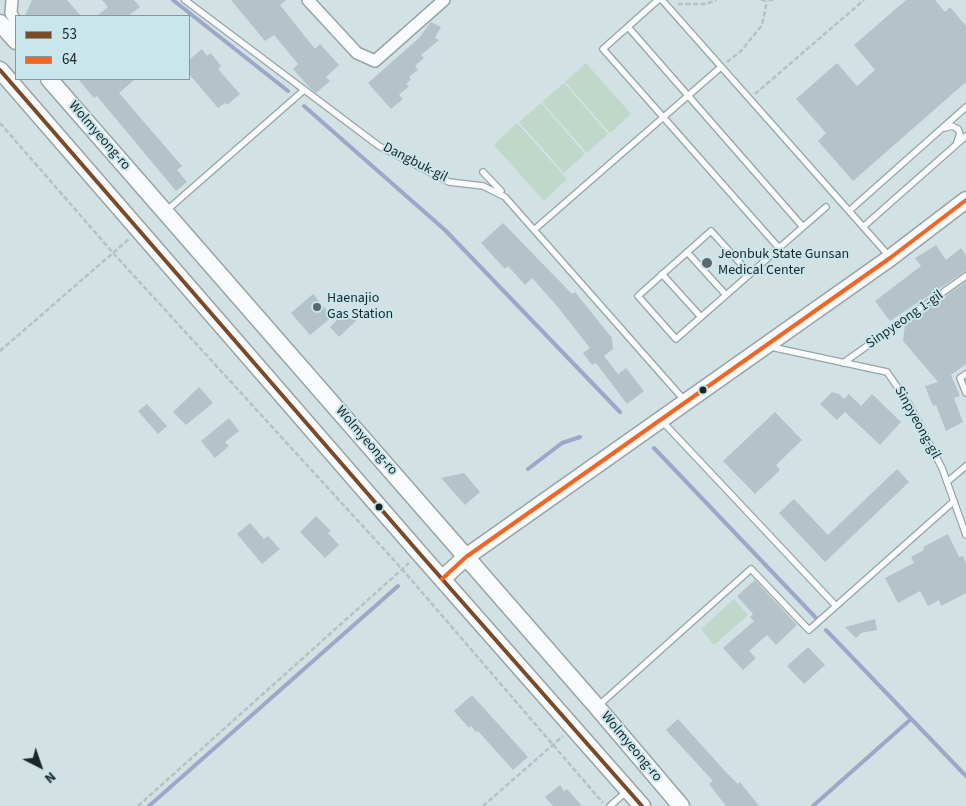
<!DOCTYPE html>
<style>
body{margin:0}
#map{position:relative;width:966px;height:806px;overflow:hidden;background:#d1e1e4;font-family:"Source Sans 3",sans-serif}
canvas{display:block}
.legend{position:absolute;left:15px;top:15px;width:175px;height:65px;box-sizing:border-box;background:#c9e6ec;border:1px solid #83999e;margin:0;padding:6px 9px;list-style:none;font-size:15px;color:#1b2628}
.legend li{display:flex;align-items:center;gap:10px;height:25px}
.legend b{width:25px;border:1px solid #83999e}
.north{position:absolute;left:15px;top:741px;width:50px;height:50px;-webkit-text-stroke:4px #c9e6ec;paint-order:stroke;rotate:139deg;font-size:14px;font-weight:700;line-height:20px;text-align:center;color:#1b2628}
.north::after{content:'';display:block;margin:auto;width:18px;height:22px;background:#1b2628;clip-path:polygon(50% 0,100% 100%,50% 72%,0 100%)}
</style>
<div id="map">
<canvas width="966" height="806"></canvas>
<ul class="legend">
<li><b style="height:6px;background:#7a4b2a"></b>53</li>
<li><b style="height:6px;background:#f26522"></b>64</li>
</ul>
<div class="north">N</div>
</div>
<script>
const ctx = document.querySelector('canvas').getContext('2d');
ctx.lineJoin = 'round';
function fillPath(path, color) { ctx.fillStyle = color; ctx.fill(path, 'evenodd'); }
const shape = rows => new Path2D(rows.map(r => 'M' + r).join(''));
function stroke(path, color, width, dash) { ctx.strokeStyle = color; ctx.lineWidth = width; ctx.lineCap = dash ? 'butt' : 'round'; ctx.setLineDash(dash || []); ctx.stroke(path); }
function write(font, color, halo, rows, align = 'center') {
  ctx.font = font + ' "Source Sans 3",sans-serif'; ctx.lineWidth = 4; ctx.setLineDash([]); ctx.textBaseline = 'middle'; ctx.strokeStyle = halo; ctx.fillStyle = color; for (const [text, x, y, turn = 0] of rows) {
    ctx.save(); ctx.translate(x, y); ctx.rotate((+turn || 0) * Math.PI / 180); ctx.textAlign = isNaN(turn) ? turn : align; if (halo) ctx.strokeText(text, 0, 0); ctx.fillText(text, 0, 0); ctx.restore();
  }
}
fillPath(shape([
 [586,63,631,114,610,133,565,82],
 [564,83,608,134,587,153,542,102],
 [541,103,585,154,564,173,519,122],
 [517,123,567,179,544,201,494,145],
 [734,599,748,615,714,645,701,629]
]), '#bfd8ca');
stroke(shape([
 [173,0,288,91],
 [304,106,445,230,620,412],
 [654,448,817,619],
 [528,469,562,443,580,437],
 [826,630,966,776],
 [149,806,398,586],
 [813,806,911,719]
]), '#9ca8c7', 4);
fillPath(shape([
 [32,0,67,0,81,16,25,16],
 [102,0,134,0,140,7,128,16,97,16,108,7],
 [231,0,286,0,280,5,315,49,320,44,339,65,326,77,330,81,316,93,311,89,293,69,298,64,274,35,265,41],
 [906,0,935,0,945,12,950,7,966,26,966,82,853,181,818,141,826,133,796,99,837,63,857,86,875,70,854,45],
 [431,22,441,27,435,38,439,40,421,55,424,58,415,66,418,70,409,77,411,79,406,84,409,86,399,95,403,99,391,109,368,83,419,38],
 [202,49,207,56,211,53,221,66,218,69,240,94,227,105,225,103,218,108,189,74,189,60],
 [78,79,135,79,119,93,182,166,177,170,187,182,176,191,97,96,94,98],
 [503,223,572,294,575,292,612,338,613,349,604,356,618,374,626,368,644,391,627,404,596,363,592,365,583,353,590,348,557,306,532,278,525,285,508,266,505,269,481,243],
 [936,245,946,260,961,248,966,256,966,271,890,321,875,301,921,266,915,258],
 [966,282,966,364,951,375,960,396,954,398,963,422,946,431,936,405,933,406,925,386,938,382,903,341,905,325],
 [313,294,332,317,310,335,291,313],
 [346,311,356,321,339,337,330,327],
 [199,387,213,403,186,425,173,412],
 [832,392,839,394,844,399,849,394,861,406,872,394,901,422,880,445,845,412,837,420,820,404],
 [147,404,167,426,158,434,138,411],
 [775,412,802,440,776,465,780,470,755,494,723,461],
 [229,418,239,431,225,442,229,446,215,458,201,441],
 [897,469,909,482,825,562,779,513,794,499,828,535],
 [464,473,480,492,465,505,441,478],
 [316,516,331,531,328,533,339,545,325,558,300,532],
 [250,523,264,539,268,536,280,549,262,564,237,534],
 [948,534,959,557,963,556,966,563,966,593,941,606,939,600,928,606,920,591,898,603,885,578,914,563,911,557,924,550,923,547],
 [755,580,797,625,776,645,767,635,749,651,756,658,743,670,723,648,754,621,750,617,753,614,737,596],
 [875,619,877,630,861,633,856,638,845,627],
 [808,647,825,665,804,684,787,666],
 [472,695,528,757,513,770,478,731,476,732,471,726,469,728,454,711],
 [678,719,725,771,738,784,740,782,759,806,726,806,709,784,713,781,666,730],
 [560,785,564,791,567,789,582,806,553,806,545,797]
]), '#b4c3ca');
const lane = shape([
 [185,0,379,146,449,182,483,186,505,197,685,401],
 [658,0,603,49,779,248,750,274,676,339,638,296,711,231,750,274],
 [662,0,889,256],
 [628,27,803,227,779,248],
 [945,128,952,126,958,129,960,134,957,142],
 [483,172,501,191],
 [166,211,304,90],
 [849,211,966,107],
 [803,227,826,207],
 [863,227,966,136],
 [535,229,721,67],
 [687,252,726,295],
 [662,274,701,317],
 [771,347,887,372,909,404,942,468,966,535],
 [843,363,966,276],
 [966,374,960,378,966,393],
 [661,420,836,606,954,501],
 [947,482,966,466],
 [598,706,751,569,809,630,836,606],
 [610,806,627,791]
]);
const street = shape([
 [12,0,11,13,16,23],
 [308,0,357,53,375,61,444,0]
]);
const secondary = shape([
 [0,23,16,41],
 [0,70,420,554,642,806],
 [49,79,597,707,681,806],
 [442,579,466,557,890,258,966,200]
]);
stroke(lane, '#98a4a6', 8);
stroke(street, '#98a4a6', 14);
stroke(secondary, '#98a4a6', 19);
stroke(shape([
 [761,0,774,0],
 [678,4,706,4,716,0],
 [727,62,741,51,762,25,767,1],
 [755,94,864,0],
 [0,123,114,254,402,569,603,803],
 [0,351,129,239],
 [138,806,409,563],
 [483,806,563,736]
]), '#bac0c0', 2.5, [5, 2.5]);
stroke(lane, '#f8fafb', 5.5);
stroke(street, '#f8fafb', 11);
stroke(secondary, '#f8fafb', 16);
stroke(shape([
 [0,70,420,554,642,806]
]), '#7a4b2a', 4);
stroke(shape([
 [442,579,466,557,890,258,966,200]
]), '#f26522', 4);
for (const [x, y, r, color] of [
 [707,263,6,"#5b676a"],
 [317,307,5,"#5b676a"],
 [703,390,4.5,"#1b2628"],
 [379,507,4.5,"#1b2628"]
]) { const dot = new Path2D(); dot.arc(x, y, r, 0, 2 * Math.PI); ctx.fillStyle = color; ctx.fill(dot); stroke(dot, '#c9e6ec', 2); }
write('14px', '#1b2628', '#c9e6ec', [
 ["Wolmyeong-ro",99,136,49],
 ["Dangbuk-gil",415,163,27],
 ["Sinpyeong 1-gil",905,320,-35],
 ["Sinpyeong-gil",917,423,61],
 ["Wolmyeong-ro",366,441,49],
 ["Wolmyeong-ro",631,747,50]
]);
write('14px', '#1b2628', '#c9e6ec', [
 ["Jeonbuk State Gunsan",718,255],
 ["Medical Center",718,271],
 ["Haenajio",327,299],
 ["Gas Station",327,315]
], 'left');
</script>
